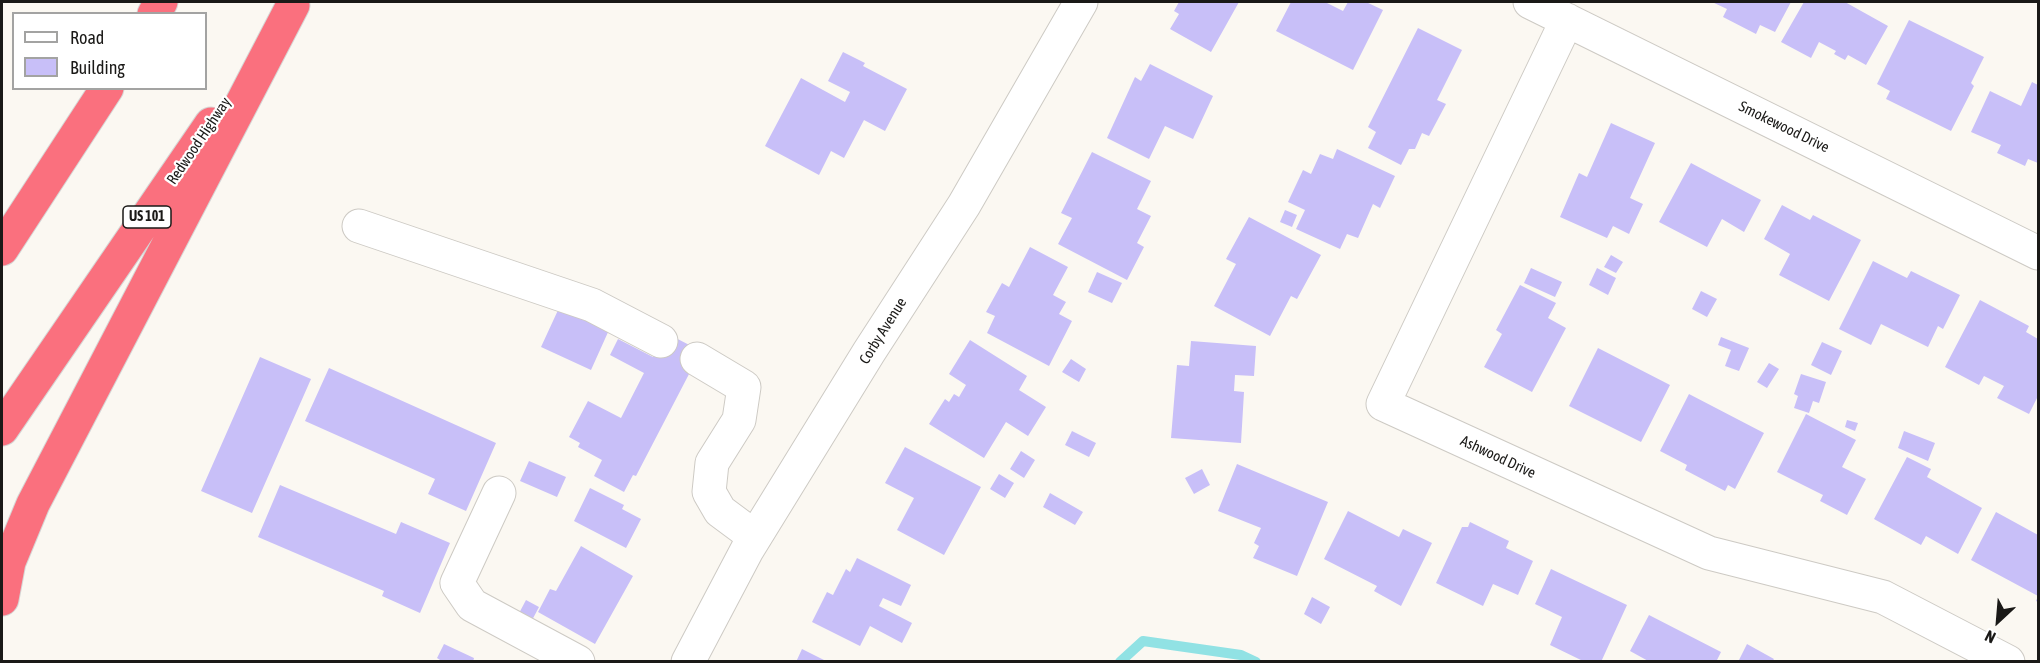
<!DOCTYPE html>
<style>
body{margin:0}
#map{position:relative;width:2040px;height:663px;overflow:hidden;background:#fbf8f2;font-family:"Asap Condensed",sans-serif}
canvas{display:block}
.frame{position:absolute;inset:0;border:3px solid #1a1917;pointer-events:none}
.legend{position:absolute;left:12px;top:12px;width:195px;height:78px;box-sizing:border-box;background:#fff;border:2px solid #a3a3a2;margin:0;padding:8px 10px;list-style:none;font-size:18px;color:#1a1917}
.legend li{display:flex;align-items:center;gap:12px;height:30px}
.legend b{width:30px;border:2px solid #a3a3a2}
.north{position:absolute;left:1968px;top:591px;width:60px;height:60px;-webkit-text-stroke:4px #fff;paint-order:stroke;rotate:206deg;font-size:16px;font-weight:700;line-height:24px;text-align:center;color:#1a1917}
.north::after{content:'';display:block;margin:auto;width:21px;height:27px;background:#1a1917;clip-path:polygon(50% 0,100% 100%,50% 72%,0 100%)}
</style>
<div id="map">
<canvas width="2040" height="663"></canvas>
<div class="frame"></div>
<ul class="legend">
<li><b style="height:8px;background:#fff"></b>Road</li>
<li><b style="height:16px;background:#c8bff8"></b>Building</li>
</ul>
<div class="north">N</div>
</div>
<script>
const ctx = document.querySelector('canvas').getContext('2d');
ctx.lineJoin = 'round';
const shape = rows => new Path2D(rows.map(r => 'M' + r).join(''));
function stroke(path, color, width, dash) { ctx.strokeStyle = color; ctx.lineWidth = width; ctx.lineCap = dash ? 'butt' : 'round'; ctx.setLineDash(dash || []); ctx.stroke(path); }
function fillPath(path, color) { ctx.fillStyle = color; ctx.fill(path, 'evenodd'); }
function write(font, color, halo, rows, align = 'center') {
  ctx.font = font + ' "Asap Condensed",sans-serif'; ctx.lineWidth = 4.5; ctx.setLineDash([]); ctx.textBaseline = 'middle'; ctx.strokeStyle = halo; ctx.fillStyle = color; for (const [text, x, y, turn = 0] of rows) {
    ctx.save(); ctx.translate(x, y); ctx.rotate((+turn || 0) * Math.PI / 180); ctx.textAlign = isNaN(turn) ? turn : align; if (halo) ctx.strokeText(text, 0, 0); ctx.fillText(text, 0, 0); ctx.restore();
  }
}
stroke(shape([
 [1120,662,1143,641,1241,655,1256,662]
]), '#91e2e4', 10);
fillPath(shape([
 [1179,2,1239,2,1211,52,1170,29,1179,14,1174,11],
 [1291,2,1328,2,1327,3,1343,11,1348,2,1366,2,1383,10,1353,70,1276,31],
 [1712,2,1791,2,1775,32,1760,25,1756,34,1723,17,1727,9],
 [1804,2,1845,2,1888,26,1866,65,1848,55,1845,60,1834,54,1836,51,1819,42,1811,58,1781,42],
 [1909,20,1984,57,1971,83,1974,86,1951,131,1886,99,1890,91,1877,84],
 [1418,28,1462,50,1437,100,1446,104,1429,136,1422,133,1415,149,1409,149,1401,165,1368,148,1376,132,1368,127],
 [843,52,865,63,863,66,907,89,885,131,864,120,844,158,831,151,819,175,765,146,801,78,845,102,850,92,828,81],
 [1150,64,1213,96,1193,139,1165,126,1149,159,1107,138,1135,77,1141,81],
 [2032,82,2038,85,2038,163,2028,159,2025,166,1997,153,2001,145,1971,132,1990,91,2021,106],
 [1611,123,1655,143,1630,198,1643,204,1629,234,1613,226,1607,238,1560,217,1579,173,1587,177],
 [1337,149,1395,176,1380,208,1373,204,1358,238,1347,234,1340,249,1296,229,1305,210,1288,202,1303,170,1311,174,1320,154,1333,159],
 [1092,152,1151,181,1137,209,1151,216,1137,243,1144,247,1127,280,1058,244,1072,218,1061,213],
 [1691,163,1761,200,1744,232,1722,219,1707,247,1659,222],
 [1782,205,1810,220,1813,215,1861,240,1829,301,1779,275,1790,254,1764,239],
 [1285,210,1297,215,1292,227,1280,222],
 [1249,217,1321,255,1297,299,1291,296,1270,336,1214,306,1236,264,1226,259],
 [1030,247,1068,267,1053,295,1066,302,1059,314,1072,321,1049,366,987,333,995,316,986,312,1002,283,1009,287],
 [1611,255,1623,262,1616,273,1604,267],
 [1873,261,1907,278,1911,271,1960,295,1943,329,1938,326,1928,347,1881,324,1871,345,1839,329],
 [1531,268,1562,282,1555,297,1524,283],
 [1597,268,1616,278,1608,295,1589,285],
 [1097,272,1122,283,1112,303,1088,292],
 [1520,285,1556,303,1548,318,1566,328,1532,392,1484,367,1502,334,1496,330],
 [1701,291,1717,299,1707,317,1692,309],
 [1980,300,2029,326,2026,332,2038,339,2038,396,2029,414,1997,398,2004,386,1984,376,1979,385,1945,367],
 [559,308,609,330,591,370,541,347],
 [666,333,701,351,636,476,633,475,624,492,594,476,602,460,578,447,580,443,569,437,588,401,621,418,644,373,610,355,618,339,653,357],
 [1721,337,1749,348,1739,371,1725,366,1731,350,1718,345],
 [970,340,1027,376,1019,390,1046,407,1028,436,1006,422,984,458,929,424,945,399,949,402,954,394,959,397,966,385,949,374],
 [1191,341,1256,346,1254,376,1235,375,1234,391,1244,392,1241,443,1171,438,1177,365,1189,366],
 [1822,342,1842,351,1831,375,1811,365],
 [1598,348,1670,385,1641,442,1569,406],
 [260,357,311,379,252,513,201,491],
 [1071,359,1086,369,1079,382,1062,372],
 [1769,363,1779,369,1767,388,1757,382],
 [329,368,496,443,466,511,428,494,435,479,305,421],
 [1801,374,1826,382,1819,403,1813,401,1809,413,1794,408,1798,396,1794,394],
 [1689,394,1764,433,1735,489,1728,485,1725,491,1685,470,1687,465,1660,451],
 [1806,414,1856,440,1842,467,1866,479,1847,515,1820,501,1823,495,1777,472],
 [1847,420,1858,423,1855,431,1845,427],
 [1072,431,1096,443,1089,457,1065,445],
 [1904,431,1935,443,1928,461,1898,448],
 [905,447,981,487,944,555,897,530,914,498,885,483],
 [1021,451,1035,460,1024,478,1010,469],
 [1907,457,1931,469,1927,477,1982,508,1958,554,1926,536,1921,545,1874,519],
 [529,461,566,477,557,497,520,481],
 [1237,464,1328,502,1297,576,1253,558,1259,546,1254,543,1261,528,1218,511],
 [1202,469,1210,485,1194,494,1185,478],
 [999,474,1014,483,1005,498,990,489],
 [280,485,396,534,401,522,450,543,420,613,382,596,384,591,258,537],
 [590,488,624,505,622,509,641,519,626,548,574,521],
 [1050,493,1083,512,1075,525,1043,507],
 [1348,511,1399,537,1403,529,1432,543,1401,606,1374,591,1377,586,1324,559],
 [1996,512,2038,535,2038,602,2036,601,2038,596,1971,560],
 [1470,522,1509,541,1506,548,1533,561,1518,595,1493,584,1483,606,1436,583,1462,527,1468,527],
 [581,546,633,576,595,644,538,612,550,589,556,591],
 [857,558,911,585,901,606,883,598,879,606,912,623,902,643,870,626,860,646,812,622,827,592,833,595,846,569,850,572],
 [1551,569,1627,605,1601,662,1585,662,1550,645,1562,617,1535,604],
 [1312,597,1330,607,1321,624,1304,614],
 [526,600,539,607,530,624,517,617],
 [1649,615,1721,652,1716,662,1650,662,1630,651],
 [444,644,474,658,473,662,443,662,437,658],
 [1747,644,1774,659,1772,662,1738,662],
 [802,649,828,662,796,662]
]), '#c8bff8');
const minor = shape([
 [1530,2,2038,253],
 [1567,20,1383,404,1709,553,1883,597,2008,662],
 [359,226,592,305,661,341],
 [697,359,744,387,739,420,712,463,709,492,720,511,755,537],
 [499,493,457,583,472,605,578,662],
 [688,662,747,550,869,352,964,205,1081,2]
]);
const highway = shape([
 [154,14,161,2],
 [2,249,107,88],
 [2,429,211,124],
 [2,599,9,562,33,504,293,5]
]);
stroke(minor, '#cdcac4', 35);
stroke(highway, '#d6d6d5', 35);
stroke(minor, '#fff', 33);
stroke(highway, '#fa707e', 33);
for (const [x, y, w] of [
 [147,217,48]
]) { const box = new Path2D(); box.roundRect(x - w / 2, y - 11, w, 22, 4.5); ctx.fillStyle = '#fff'; ctx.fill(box); stroke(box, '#1a1917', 1.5); }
write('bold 14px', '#1a1917', null, [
 ["US 101",147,217]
]);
write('15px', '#1a1917', '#fff', [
 ["Smokewood Drive",1784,127,26],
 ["Redwood Highway",199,141,-56],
 ["Corby Avenue",883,331,-58],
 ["Ashwood Drive",1498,457,25]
]);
</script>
